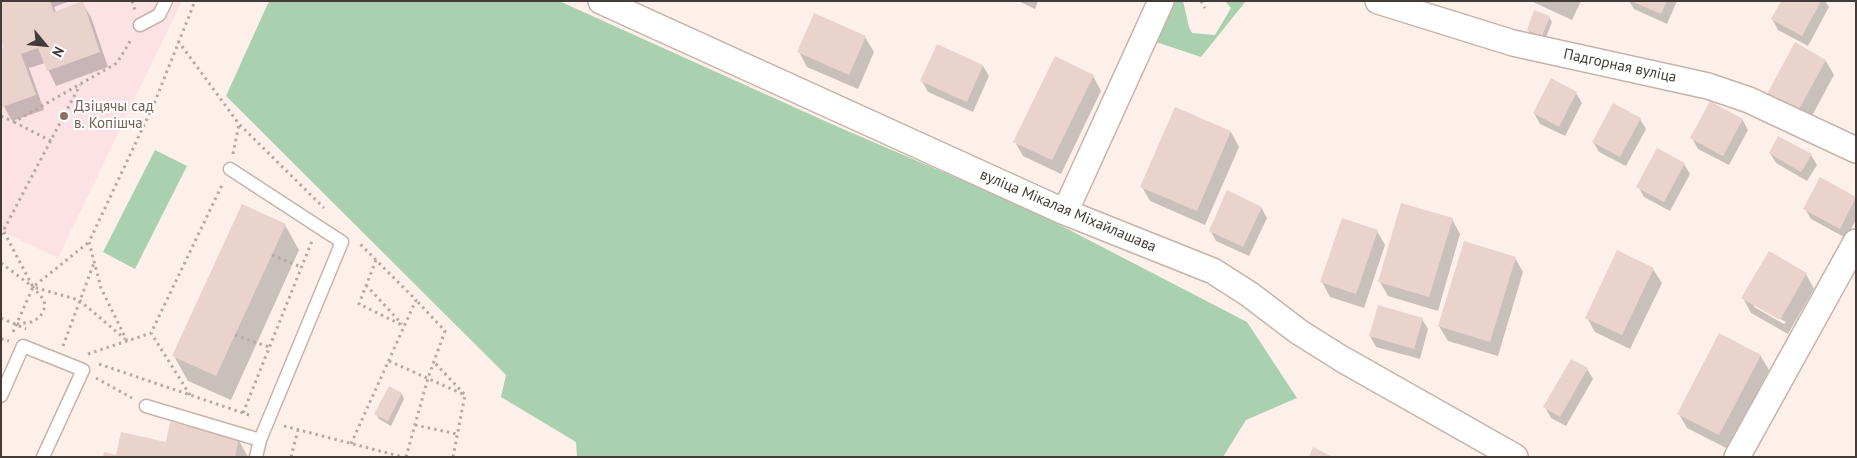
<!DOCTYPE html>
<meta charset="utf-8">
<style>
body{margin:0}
#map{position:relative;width:1857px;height:458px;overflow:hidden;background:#fdf0ea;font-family:"PT Sans",sans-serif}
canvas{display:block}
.frame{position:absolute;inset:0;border:2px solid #433b37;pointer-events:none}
.north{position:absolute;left:20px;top:20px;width:50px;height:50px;-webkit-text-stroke:4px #fff;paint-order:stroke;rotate:118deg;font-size:14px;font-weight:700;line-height:20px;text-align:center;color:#433b37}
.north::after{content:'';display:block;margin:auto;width:18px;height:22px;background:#433b37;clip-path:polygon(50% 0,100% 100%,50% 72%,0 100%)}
</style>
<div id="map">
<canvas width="1857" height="458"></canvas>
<div class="frame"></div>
<div class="north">N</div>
</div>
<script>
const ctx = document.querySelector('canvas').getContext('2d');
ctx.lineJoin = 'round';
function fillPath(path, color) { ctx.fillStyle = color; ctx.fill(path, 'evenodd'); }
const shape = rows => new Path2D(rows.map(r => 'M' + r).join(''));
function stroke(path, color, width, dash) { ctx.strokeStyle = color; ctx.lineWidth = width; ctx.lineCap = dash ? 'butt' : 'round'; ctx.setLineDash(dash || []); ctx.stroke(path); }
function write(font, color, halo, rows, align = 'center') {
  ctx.font = font + ' "PT Sans",sans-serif'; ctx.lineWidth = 4; ctx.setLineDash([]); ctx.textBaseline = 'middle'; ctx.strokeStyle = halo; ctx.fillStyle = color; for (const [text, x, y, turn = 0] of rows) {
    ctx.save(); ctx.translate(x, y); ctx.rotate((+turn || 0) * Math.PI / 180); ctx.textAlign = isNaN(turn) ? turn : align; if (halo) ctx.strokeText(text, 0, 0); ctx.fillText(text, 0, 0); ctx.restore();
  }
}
fillPath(shape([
 [1,1,182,1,58,258,1,231]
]), '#fce1e5');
fillPath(shape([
 [269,1,559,1,836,126,1029,209,1247,322,1297,398,1246,420,1223,457,577,457,576,442,501,397,506,375,226,96],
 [1183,1,1189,27,1192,33,1215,35,1231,8,1225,1,1246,1,1201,57,1156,42,1172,2],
 [155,150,187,166,135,269,103,252]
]), '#a9d1b0');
fillPath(shape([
 [1,1,70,1,54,7,56,12,82,3,91,17,108,67,56,86,45,63,29,68,44,110,12,121,1,101,1,51,6,49],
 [1018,1,1038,1,1035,9],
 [1531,1,1581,1,1572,20],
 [1629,1,1677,1,1667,24,1634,9],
 [1782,1,1825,1,1829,7,1808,46,1778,30,1772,19],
 [1549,17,1552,22,1545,40,1531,35,1528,30],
 [865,37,874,52,858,89,807,67,799,52],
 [1826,61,1834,75,1807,125,1777,108,1768,94],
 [983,66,989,76,973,112,928,92,922,81],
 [1093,76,1101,91,1061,174,1023,156,1015,142],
 [1576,93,1582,103,1565,136,1540,124,1534,113],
 [1175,108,1231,132,1239,147,1205,225,1150,201,1142,187],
 [1640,119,1646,129,1626,166,1599,152,1593,142],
 [1742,119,1748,130,1729,165,1698,149,1692,138],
 [1770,153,1811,155,1817,165,1807,181,1776,163],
 [1684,164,1690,174,1670,211,1644,197,1638,186],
 [1821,179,1856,198,1856,220,1846,238,1811,219,1805,209],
 [1261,207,1267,218,1249,256,1216,241,1210,230],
 [1452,219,1460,234,1438,311,1388,296,1380,282],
 [285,225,299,250,231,400,188,381,174,356],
 [1377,231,1385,245,1364,308,1330,297,1322,282],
 [1515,258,1523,272,1498,356,1448,341,1439,326],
 [1653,269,1662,283,1630,349,1595,332,1587,318],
 [1806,274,1814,289,1788,334,1751,313,1743,298],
 [1754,304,1786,322,1784,324,1754,307],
 [1422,319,1428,329,1420,359,1376,347,1370,336],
 [1760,355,1769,370,1728,449,1687,428,1679,414],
 [1587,369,1593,379,1566,426,1551,418,1545,407],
 [389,388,402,394,404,399,391,426,379,419,376,414],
 [238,439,248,457,104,457,117,456,167,444]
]), '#0003');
fillPath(shape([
 [1,1,50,1,54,12,83,1,100,52,47,71,38,48,21,54,36,95,2,107,1,49,4,48,1,40],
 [1631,1,1667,1,1661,14],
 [1781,1,1821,1,1802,36,1771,19],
 [1534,10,1550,16,1542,36,1527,30],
 [814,13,866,36,849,75,797,52],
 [1795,42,1826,60,1798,111,1767,94],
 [937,44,983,65,967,102,920,81],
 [1055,56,1094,75,1052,160,1013,142],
 [1551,78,1577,92,1559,127,1533,113],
 [1710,101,1743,119,1723,156,1690,138],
 [1613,103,1641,118,1620,157,1592,142],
 [1175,107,1231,131,1197,211,1140,187],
 [1778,136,1812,154,1801,172,1769,153],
 [1657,148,1685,163,1664,202,1636,187],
 [1820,177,1856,197,1840,229,1803,209],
 [1227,190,1262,207,1243,247,1209,231],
 [1401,203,1453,218,1429,297,1378,282],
 [242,204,286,224,216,376,172,356],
 [1342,218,1378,230,1356,294,1320,282],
 [1464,241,1516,257,1490,342,1438,326],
 [1617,250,1654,268,1622,335,1585,318],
 [1769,251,1807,273,1780,320,1741,298],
 [1378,305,1423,318,1414,349,1369,336],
 [1719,333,1761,355,1719,435,1677,414],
 [1571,359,1588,368,1560,417,1543,407],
 [389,386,402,393,388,421,374,414],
 [170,422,239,438,235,457,103,457,104,452,116,455,121,432,166,442],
 [1313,447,1333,457,1309,457]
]), '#e9d3cc');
const lane = shape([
 [140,25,159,15,166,1],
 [230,169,342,242,260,440,256,457],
 [1,396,23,346,83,370,43,457],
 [146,406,260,440]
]);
const street = shape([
 [601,1,1065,212,1213,271,1249,294,1299,332,1342,359,1515,457],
 [1378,1,1513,43,1708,86,1749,100,1856,150],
 [1065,212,1161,1],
 [1737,457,1856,242]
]);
stroke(lane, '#c8b3aa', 15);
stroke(street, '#c8b3aa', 28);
stroke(shape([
 [132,1,135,10],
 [1201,1,1205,8],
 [178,41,239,124,324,208],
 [1,116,14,122,117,63,132,38],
 [14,122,51,141],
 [233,154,239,124],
 [4,232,33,287,79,300,125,339],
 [1,235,80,85],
 [272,255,301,267],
 [376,260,359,304,404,326],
 [1,263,33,287,44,300,45,307,40,317,32,322,17,324],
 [366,285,402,324],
 [1,318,26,329],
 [13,332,33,287,89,242],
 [235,335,269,347],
 [1,339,9,341],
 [127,341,101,288,89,242,154,104,195,1],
 [63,346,94,263],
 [88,354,151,333],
 [389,361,465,395,434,362],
 [99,364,252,416],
 [96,378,132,398],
 [190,395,151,333,223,183],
 [243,413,312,241],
 [415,425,457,434],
 [284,426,403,457],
 [351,444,416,300,358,242],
 [291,457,298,430],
 [406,457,428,378,445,331,416,300],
 [453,457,465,395]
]), '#b5aaa4', 3, [2.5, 4]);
stroke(lane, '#fff', 12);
stroke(street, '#fff', 25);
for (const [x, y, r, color] of [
 [64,116,5,"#8d6e63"]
]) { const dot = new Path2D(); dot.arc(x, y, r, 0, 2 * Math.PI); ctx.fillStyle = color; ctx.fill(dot); stroke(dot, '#fff', 2); }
write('15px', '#433b37', '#fff', [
 ["Падгорная вуліца",1620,66,12],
 ["вуліца Мікалая Міхайлашава",1068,211,23]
]);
write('15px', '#785e54', '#fff', [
 ["Дзіцячы сад",74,107],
 ["в. Копішча",74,124]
], 'left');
</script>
